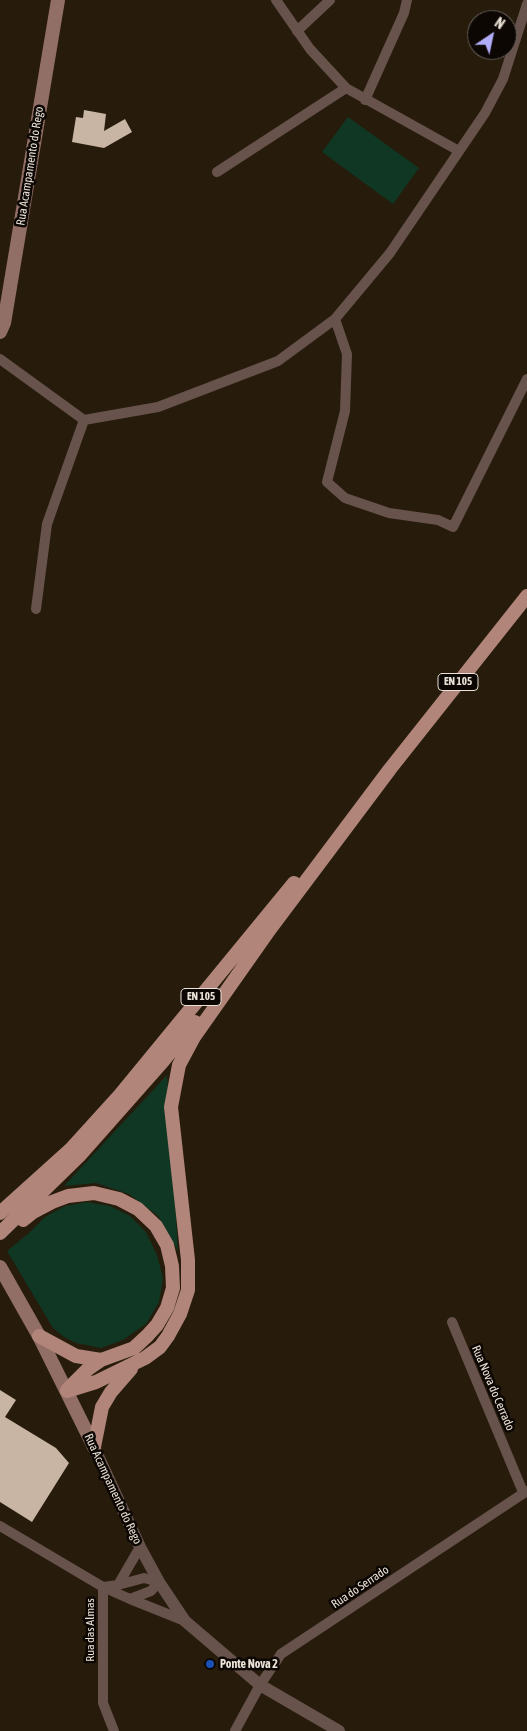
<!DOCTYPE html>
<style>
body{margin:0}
#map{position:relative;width:527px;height:1731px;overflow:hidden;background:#271c0c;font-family:"Asap Condensed",sans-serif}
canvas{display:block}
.north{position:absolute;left:467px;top:10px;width:50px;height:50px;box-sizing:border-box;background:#0c0703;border:1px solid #655f58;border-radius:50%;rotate:34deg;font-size:14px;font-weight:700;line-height:20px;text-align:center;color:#eae2d8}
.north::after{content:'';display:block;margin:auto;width:18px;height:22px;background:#b1adfa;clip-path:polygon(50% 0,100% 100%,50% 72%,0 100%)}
</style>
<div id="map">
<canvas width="527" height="1731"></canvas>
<div class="north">N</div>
</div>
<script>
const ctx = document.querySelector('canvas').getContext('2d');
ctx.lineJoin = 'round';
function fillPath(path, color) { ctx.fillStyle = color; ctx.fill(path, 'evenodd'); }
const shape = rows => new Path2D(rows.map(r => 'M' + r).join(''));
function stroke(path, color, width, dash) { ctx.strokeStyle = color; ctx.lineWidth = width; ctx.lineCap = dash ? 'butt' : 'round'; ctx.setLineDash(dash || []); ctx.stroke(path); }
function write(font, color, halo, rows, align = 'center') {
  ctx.font = font + ' "Asap Condensed",sans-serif'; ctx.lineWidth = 5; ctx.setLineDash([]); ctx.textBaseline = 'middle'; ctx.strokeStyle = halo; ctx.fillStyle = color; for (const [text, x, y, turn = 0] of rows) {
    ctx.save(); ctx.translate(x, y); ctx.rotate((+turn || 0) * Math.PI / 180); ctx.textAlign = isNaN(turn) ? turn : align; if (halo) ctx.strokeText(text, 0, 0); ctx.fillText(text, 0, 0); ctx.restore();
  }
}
fillPath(shape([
 [348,117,419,168,393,204,322,152],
 [167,1075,178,1251,158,1216,129,1194,96,1183,64,1186],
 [87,1202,110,1206,130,1216,146,1232,157,1255,163,1278,159,1302,146,1324,123,1340,101,1348,76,1343,64,1337,53,1328,7,1251,29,1233,45,1217,65,1206]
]), '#0f3723');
fillPath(shape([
 [84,110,106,114,104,131,125,119,132,132,104,148,72,142,76,117,83,118],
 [0,1390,16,1400,5,1417,56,1448,69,1463,32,1522,0,1502]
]), '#c8b5a4');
stroke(shape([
 [276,0,310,49,346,88,459,151],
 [297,31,330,0],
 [365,100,404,13,407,0],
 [217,172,346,88],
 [335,319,347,354,345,411,327,482,345,498,389,513,438,520,453,527,527,379],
 [0,359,84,420,158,407,278,361,335,319,390,253,485,113,503,79,527,4],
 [36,609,47,524,84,420],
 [452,1322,523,1492],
 [0,1526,103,1587,103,1703,114,1731],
 [144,1578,159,1582,151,1591,130,1599,103,1587,118,1585,144,1578],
 [118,1585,140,1547],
 [130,1599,185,1621],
 [235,1731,260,1685,281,1654,527,1491]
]), '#67524c', 10);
stroke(shape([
 [94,1447,140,1547,159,1582,185,1621,260,1685,339,1731]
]), '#67524c', 12);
stroke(shape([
 [0,332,4,323,58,0],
 [0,1267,39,1336,94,1447]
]), '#916e66', 14);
stroke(shape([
 [0,1213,71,1149,120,1095,294,883],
 [23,1220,33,1212,52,1202,68,1196,94,1193,119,1199,138,1209,156,1226,167,1245,172,1266,173,1288,167,1308,157,1325,147,1336,134,1348,101,1360,88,1369,67,1390],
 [0,1233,79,1156,163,1061,195,1022],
 [39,1336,76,1356,101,1360],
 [67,1391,96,1382,145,1358,160,1347,168,1336,180,1314,188,1290,188,1260,171,1107,179,1065,194,1037,270,929,390,769,527,596],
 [94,1447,102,1407,111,1392,131,1369]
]), '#b18579', 14);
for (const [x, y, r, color] of [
 [210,1664,5,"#1a4fb4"]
]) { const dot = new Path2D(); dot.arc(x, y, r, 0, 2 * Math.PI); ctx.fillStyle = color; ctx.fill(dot); stroke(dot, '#0c0703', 2); }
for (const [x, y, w] of [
 [458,682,40],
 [201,997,40]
]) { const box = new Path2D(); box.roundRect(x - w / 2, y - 8.5, w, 17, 4); ctx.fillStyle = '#0c0703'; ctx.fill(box); stroke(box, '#eae2d8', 1); }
write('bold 11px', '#eae2d8', null, [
 ["EN 105",458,682],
 ["EN 105",201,997]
]);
write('12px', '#eae2d8', '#0c0703', [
 ["Rua Acampamento do Rego",30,166,-81],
 ["Rua Nova do Cerrado",493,1388,67],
 ["Rua Acampamento do Rego",113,1489,65],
 ["Rua do Serrado",360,1587,-34],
 ["Rua das Almas",90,1630,-90]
]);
write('bold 12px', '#eae2d8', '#0c0703', [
 ["Ponte Nova 2",220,1664]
], 'left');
</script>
